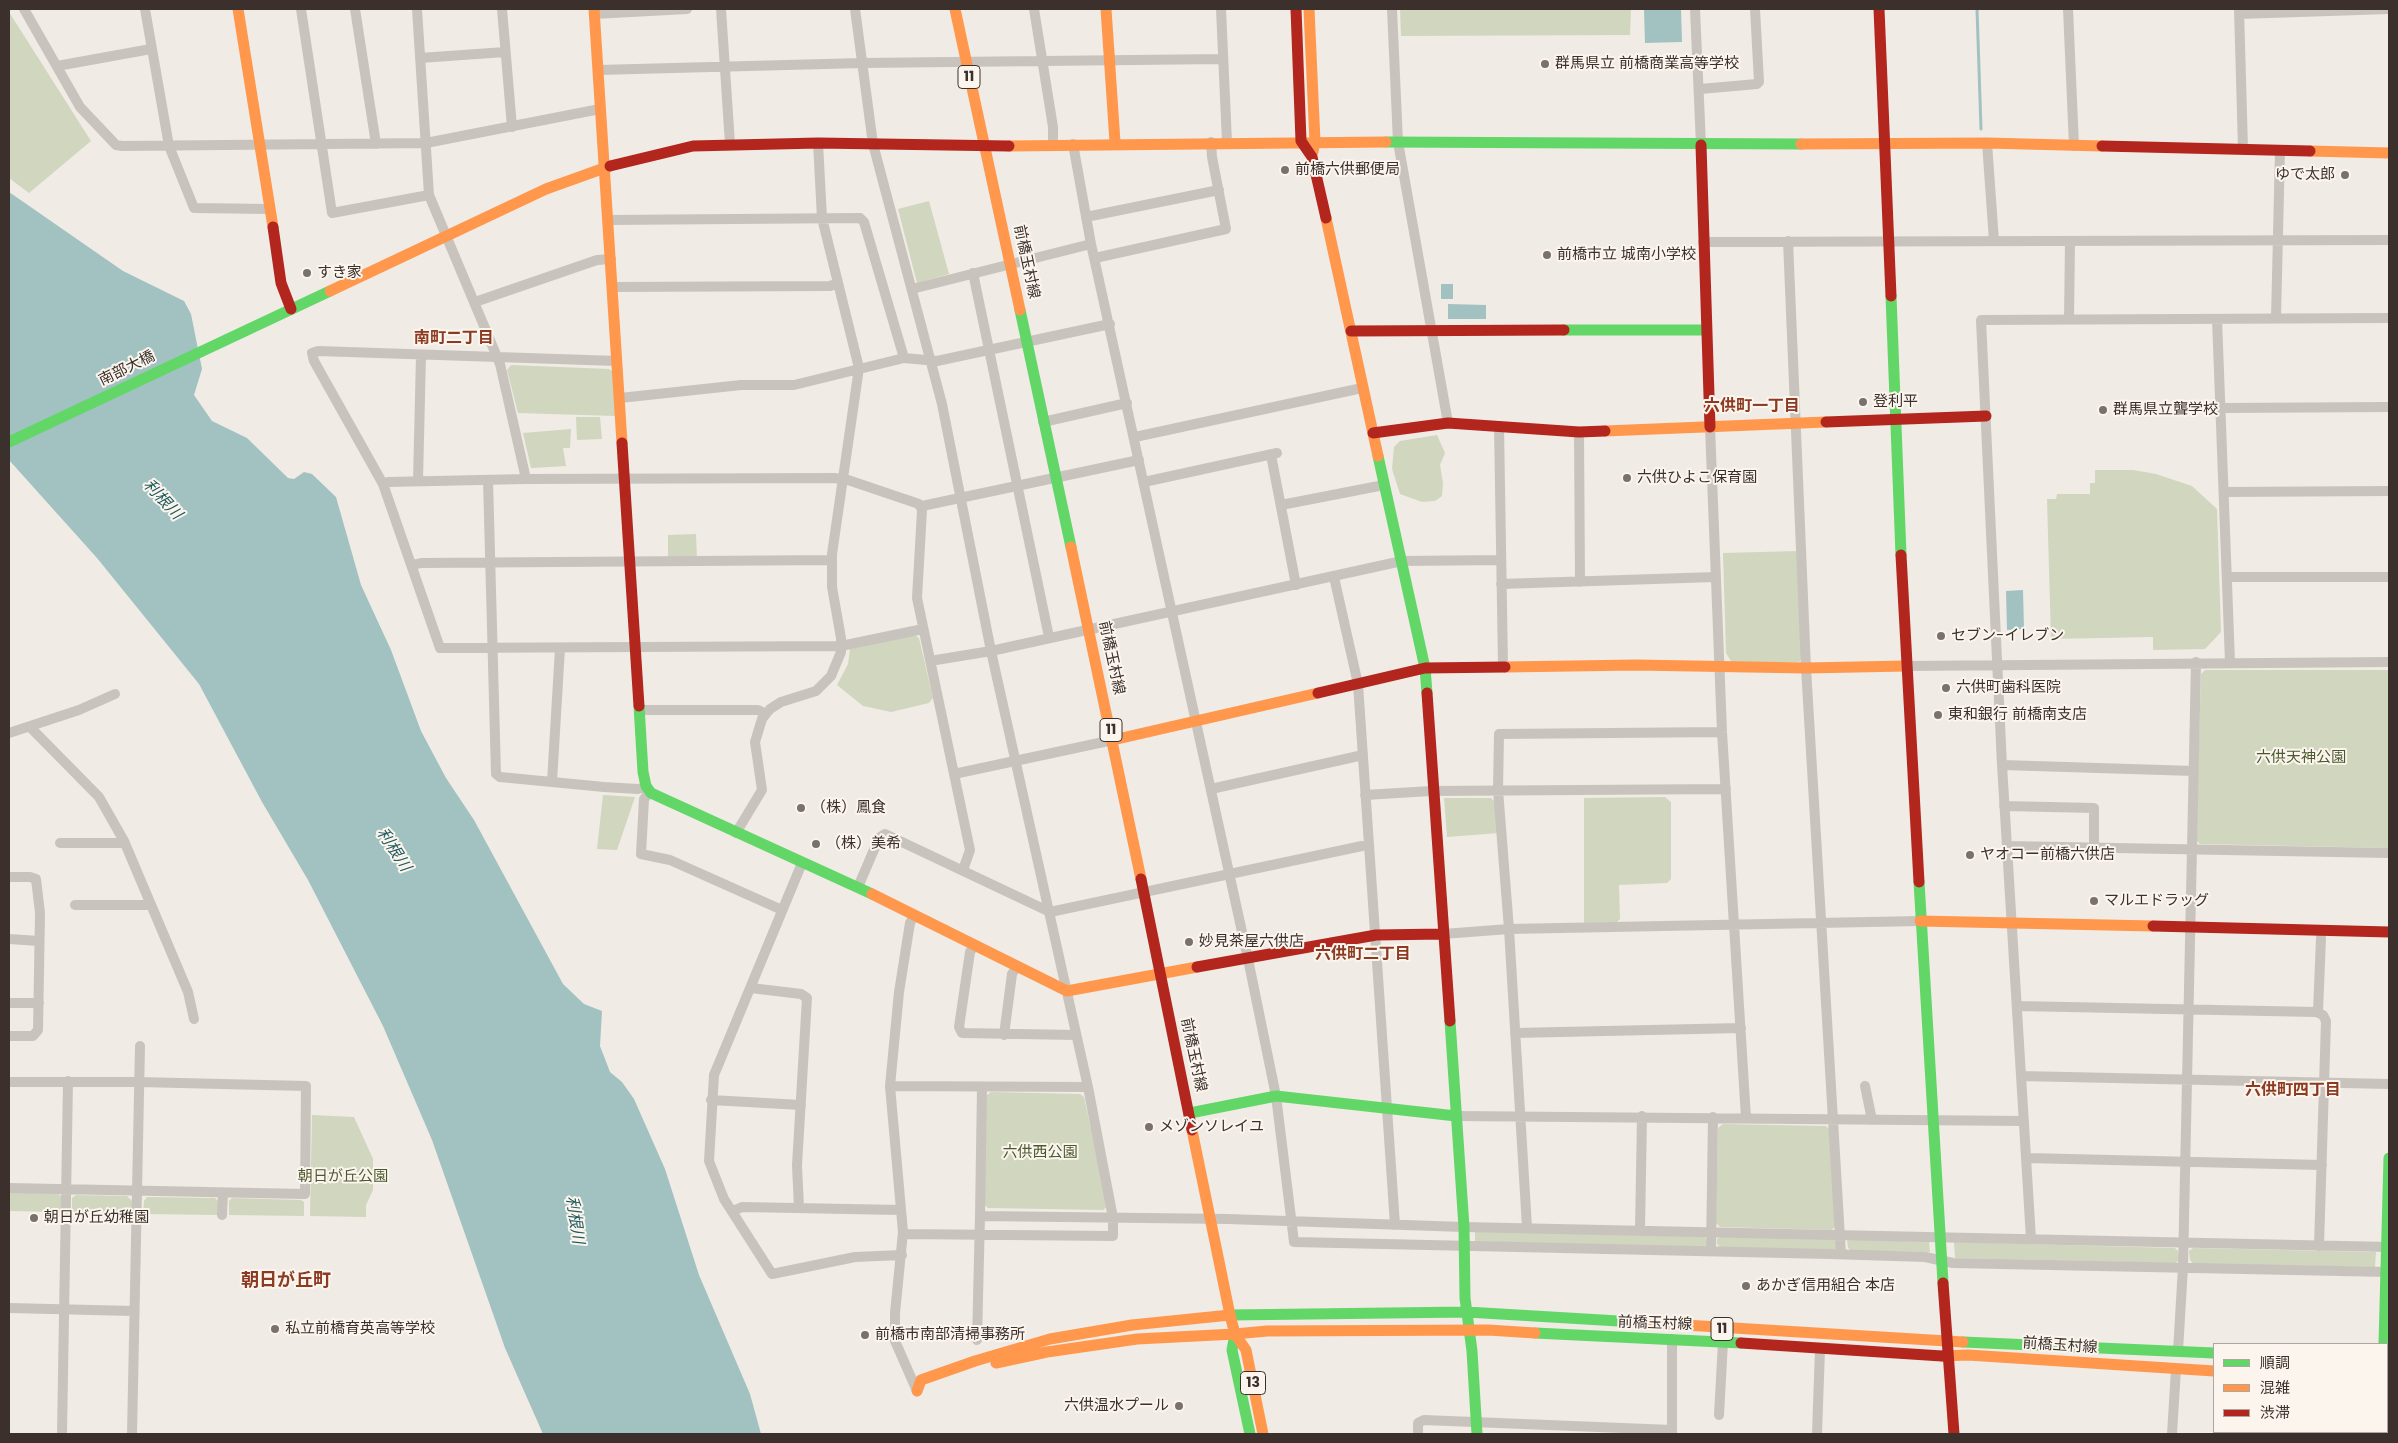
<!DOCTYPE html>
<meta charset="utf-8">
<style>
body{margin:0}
#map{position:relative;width:2398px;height:1443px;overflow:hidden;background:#f0ebe5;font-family:Poppins,"Noto Sans JP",sans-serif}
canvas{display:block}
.frame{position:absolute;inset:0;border:10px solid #3b302b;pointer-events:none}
.legend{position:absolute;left:2213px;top:1343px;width:175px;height:90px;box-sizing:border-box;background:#fbf5ee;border:1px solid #aea6a0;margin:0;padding:6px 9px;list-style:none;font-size:15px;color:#3b302b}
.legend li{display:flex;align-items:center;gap:10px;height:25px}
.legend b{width:25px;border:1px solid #aea6a0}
</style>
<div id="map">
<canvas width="2398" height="1443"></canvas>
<div class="frame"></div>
<ul class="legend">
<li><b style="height:6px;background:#63d668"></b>順調</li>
<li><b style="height:6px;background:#ff974d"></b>混雑</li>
<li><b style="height:6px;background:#b3261e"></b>渋滞</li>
</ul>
</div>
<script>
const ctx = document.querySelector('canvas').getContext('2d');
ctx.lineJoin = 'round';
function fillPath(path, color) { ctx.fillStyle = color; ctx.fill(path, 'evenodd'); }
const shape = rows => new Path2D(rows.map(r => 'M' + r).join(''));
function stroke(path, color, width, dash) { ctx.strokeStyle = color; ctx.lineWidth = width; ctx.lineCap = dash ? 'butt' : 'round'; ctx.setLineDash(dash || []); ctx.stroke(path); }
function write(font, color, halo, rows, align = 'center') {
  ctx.font = font + ' Poppins,"Noto Sans JP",sans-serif'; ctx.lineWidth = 4; ctx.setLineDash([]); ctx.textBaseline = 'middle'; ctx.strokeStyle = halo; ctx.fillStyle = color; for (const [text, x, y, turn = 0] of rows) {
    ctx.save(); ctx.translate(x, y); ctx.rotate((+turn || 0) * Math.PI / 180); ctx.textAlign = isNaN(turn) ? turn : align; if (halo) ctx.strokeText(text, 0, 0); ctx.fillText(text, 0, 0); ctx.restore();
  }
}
fillPath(shape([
 [1400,9,1631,9,1630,35,1401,36],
 [9,12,91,141,29,193,9,178],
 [929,201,949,274,917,283,898,209],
 [511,365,609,369,613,372,616,416,518,413,507,370],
 [576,417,600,417,602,439,577,440],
 [571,429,570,448,563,448,566,466,531,468,523,433],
 [1437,435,1445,453,1440,465,1443,483,1442,496,1435,501,1422,502,1400,494,1392,469,1394,447,1400,441],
 [2095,470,2133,470,2156,474,2192,486,2217,509,2221,632,2205,649,2153,650,2153,637,2051,639,2047,499,2056,499,2057,494,2090,494,2090,483,2095,483],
 [696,534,697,560,668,560,668,535],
 [1798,551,1803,657,1799,662,1732,663,1726,653,1723,553],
 [915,635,919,638,933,698,929,703,891,712,863,706,837,685,848,664,850,649],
 [2205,670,2389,670,2389,848,2200,844,2196,840,2201,674],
 [603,795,635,797,617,850,597,849],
 [1665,797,1671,802,1671,879,1667,883,1619,885,1620,919,1617,922,1584,923,1584,798],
 [1444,798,1491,798,1496,803,1499,833,1447,837],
 [991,1092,1080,1094,1084,1097,1108,1206,1103,1210,988,1208,983,1204,986,1096],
 [312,1115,354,1117,373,1159,373,1190,366,1205,366,1217,310,1216],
 [1723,1124,1826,1126,1830,1130,1836,1225,1832,1230,1720,1227,1716,1223,1718,1128],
 [9,1192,58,1193,63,1198,62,1212,9,1211],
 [76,1195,127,1196,132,1201,132,1213,72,1212,72,1198],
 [147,1197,215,1198,218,1201,219,1215,143,1214,144,1201],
 [232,1198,301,1200,304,1202,304,1216,229,1215,229,1201],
 [1475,1230,1705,1236,1707,1244,1705,1247,1475,1242],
 [1720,1237,1834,1239,1838,1240,1838,1248,1833,1250,1720,1247,1717,1244,1717,1239],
 [1851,1239,1929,1241,1930,1252,1852,1251,1848,1248,1847,1241],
 [1954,1242,2175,1248,2178,1251,2179,1260,2175,1263,1955,1258],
 [2193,1248,2376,1252,2375,1267,2193,1264,2190,1260,2189,1251]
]), '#d1d6bf');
fillPath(shape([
 [1644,9,1681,9,1682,42,1645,43],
 [9,192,123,271,184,301,191,314,202,369,194,395,212,421,247,438,288,478,294,479,304,472,312,474,336,497,361,585,391,650,421,731,446,778,474,820,563,984,584,1004,602,1011,600,1046,610,1072,622,1082,634,1099,665,1169,699,1275,750,1394,761,1434,543,1434,505,1348,432,1140,383,1026,308,880,262,802,199,684,97,558,9,460],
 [1441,284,1453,284,1453,299,1441,299],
 [1448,304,1486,305,1486,319,1448,319],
 [2023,590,2024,629,2007,630,2006,591]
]), '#a1c2c1');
stroke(shape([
 [1977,9,1981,129]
]), '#a1c2c1', 3);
stroke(shape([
 [24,9,80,107,116,145,122,146,426,143,600,109],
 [145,9,169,146,194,208,269,209],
 [301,9,332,213,429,195],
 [355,9,376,144],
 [417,9,429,195,500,364,526,479],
 [502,9,512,127],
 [721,9,730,144],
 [855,9,873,144,942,404,991,651,1088,1087,1113,1218,1113,1236,903,1234],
 [1034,9,1053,127,1053,144],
 [1221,9,1227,142],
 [1392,9,1398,142,1448,423],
 [1695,9,1701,145],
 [2068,9,2074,146],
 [2239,9,2243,149],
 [594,14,687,9],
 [2239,14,2389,9],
 [420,58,505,52],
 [57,66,151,49],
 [598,70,862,63,1223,59],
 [1700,89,1757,84,1759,82,1755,9],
 [1987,143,1994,241],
 [1073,144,1091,244,1248,959,1276,1096,1294,1242,1830,1254,1925,1257,1953,1263,2389,1272],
 [1086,217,1219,190],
 [608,220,860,218,864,222,904,358],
 [1788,241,1806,668,1841,1254],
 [1703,242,2389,240],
 [1095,258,1226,229,1212,157,1211,142],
 [973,273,1049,637],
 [613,287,830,286,838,283],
 [912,289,1091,244],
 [475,302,597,260,611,259],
 [2276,318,2280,150],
 [2069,319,2070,241],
 [2217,319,2230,662],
 [617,361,318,351,312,353,314,361,383,484,440,648,841,646,923,629],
 [620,398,741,385,794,385,904,358,937,361,1110,324],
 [2221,408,2389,407],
 [1043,422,1127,403],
 [1499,426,1503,666],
 [1710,427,1722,732,1746,1118],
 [1579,432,1580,582],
 [1135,437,1362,388],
 [1271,455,1296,585],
 [488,480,496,774,500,777,604,787,638,789,646,787],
 [418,481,421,355],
 [1144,482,1277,453],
 [383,484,388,482,526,479,834,478,848,480,919,504,922,510,917,598,970,850,963,870],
 [2224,492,2389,491],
 [1281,505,1384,485],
 [922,506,1139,460],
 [413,565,421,563,832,560],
 [1334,577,1358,684,1395,1225],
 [2227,577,2389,577],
 [1501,584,1715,577],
 [930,661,991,651,1402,561,1500,560],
 [1906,666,2389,662],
 [639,710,758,710,766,714],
 [30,727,99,797,124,841,188,992,194,1019],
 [9,733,79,710,115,694],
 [2002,765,2194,771],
 [954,774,1113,740],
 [552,782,560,648],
 [1211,789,1363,755],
 [650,792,644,799,641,854,670,860,782,910],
 [1365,795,1431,791,1726,789],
 [2004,806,2094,808,2094,848],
 [736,833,762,790,755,742,762,719,770,709,781,702,816,691,831,676,841,652,841,638,832,587,832,554,859,368,822,218,818,143],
 [60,843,125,843],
 [2007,846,2389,853],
 [802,863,714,1075,709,1161,724,1199,772,1274,855,1257,902,1255],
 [9,877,30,877,36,879,40,913,38,1030,33,1036,9,1036],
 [858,887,879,838,885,834,1050,912,1362,846],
 [75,905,151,905],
 [914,916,910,923,899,992,890,1086,903,1232,895,1313,895,1341,917,1391],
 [1443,934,1509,929,1920,921],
 [9,939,39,941],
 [974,946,970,952,959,1027,962,1033,1076,1035],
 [751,988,801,994,807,998,797,1165,799,1208],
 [9,1003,39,1003],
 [2017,1006,2316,1012,2323,1015,2326,1021,2319,1246],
 [2318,1012,2321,938],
 [1515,1033,1741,1028],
 [1004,1035,1012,974,1016,968],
 [2021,1076,2389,1084],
 [9,1082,139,1082,306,1086,305,1194,9,1188],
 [890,1086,1088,1087],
 [1865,1086,1872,1120],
 [982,1087,980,1216,1228,1219,1464,1227,2389,1247],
 [711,1100,801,1105],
 [1456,1116,2024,1121],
 [2027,1158,2322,1165],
 [733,1211,742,1207,901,1210],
 [222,1215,223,1193],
 [1527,1227,1509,929,1498,790,1499,734,1722,732],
 [1640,1230,1642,1116],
 [2031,1239,2002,765,1981,320,2389,318],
 [1711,1251,1713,1117],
 [9,1308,134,1311],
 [1672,1339,1672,1434],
 [977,1340,980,1216],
 [2178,1351,2183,1267,2196,662],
 [1719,1415,1723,1342],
 [62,1434,68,1081],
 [132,1434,140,1046],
 [1418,1434,1418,1423,1424,1420,1672,1430],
 [1817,1434,1820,1349],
 [2172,1434,2176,1369],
 [2381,1434,2382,1432]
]), '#c9c3be', 10);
stroke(shape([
 [1386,142,1801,144],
 [1891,296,1901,555],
 [1020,310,1071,547],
 [1564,330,1706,330],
 [9,442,330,291],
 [1378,456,1425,668,1427,693],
 [639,706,643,772,646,786,651,793,872,894],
 [1919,882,1943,1283],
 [1450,1021,1464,1227,1465,1298,1472,1351,1477,1434],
 [1190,1113,1276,1096,1456,1116],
 [1230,1315,1467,1312,1652,1323],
 [1535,1333,1741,1343],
 [1235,1334,1232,1350,1250,1434],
 [1963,1342,2214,1353],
 [2384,1344,2389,1158],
 [2387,1362,2389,1362]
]), '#63d668', 11);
stroke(shape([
 [238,9,273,227],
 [594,9,622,443],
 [955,9,1020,310],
 [1106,9,1115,142],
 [1309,9,1315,142,1313,152],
 [1801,144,1987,143,2102,146],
 [1009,146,1386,142],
 [2310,151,2389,153],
 [1326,218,1378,456],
 [330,291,546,189,610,166],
 [1605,431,1826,422],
 [1071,547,1141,879],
 [1505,667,1636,665,1806,668,1906,666],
 [1113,740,1318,693],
 [872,894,1067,991,1197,967],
 [1920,921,2153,926],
 [1192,1130,1230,1315,1235,1334,1246,1350,1263,1434],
 [1652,1323,1963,1342],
 [1235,1334,1267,1331,1488,1330,1535,1333],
 [1942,1356,1968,1355,2214,1371],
 [996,1363,1047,1352,1137,1339,1235,1334],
 [917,1391,921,1380,975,1361,1050,1339,1132,1325,1230,1315]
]), '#ff974d', 11);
stroke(shape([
 [1296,9,1301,141,1312,157,1326,218],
 [1879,9,1891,296],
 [1701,145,1710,427],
 [2102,146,2310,151],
 [610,166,693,146,818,143,1009,146],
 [273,227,281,283,291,309],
 [1351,331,1564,330],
 [1826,422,1986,416],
 [1373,433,1448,423,1579,432,1605,431],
 [622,443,639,706],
 [1901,555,1919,882],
 [1318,693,1425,668,1505,667],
 [1427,693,1450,1021],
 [1141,879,1192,1130],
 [2153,926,2389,932],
 [1197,967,1376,935,1443,934],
 [1943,1283,1954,1434],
 [1741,1343,1942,1356],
 [2387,1380,2389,1380]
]), '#b3261e', 11);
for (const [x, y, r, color] of [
 [1545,64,5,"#7a716c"],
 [1285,170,5,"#7a716c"],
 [2345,175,5,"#7a716c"],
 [1547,255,5,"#7a716c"],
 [307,273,5,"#7a716c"],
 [1863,402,5,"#7a716c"],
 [2103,410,5,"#7a716c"],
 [1627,478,5,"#7a716c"],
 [1941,636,5,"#7a716c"],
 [1946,688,5,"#7a716c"],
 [1938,715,5,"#7a716c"],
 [801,808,5,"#7a716c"],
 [816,844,5,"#7a716c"],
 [1970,855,5,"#7a716c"],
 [2094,901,5,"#7a716c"],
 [1189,942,5,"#7a716c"],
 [1149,1127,5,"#7a716c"],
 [34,1218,5,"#7a716c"],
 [1746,1286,5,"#7a716c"],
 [275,1329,5,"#7a716c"],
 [865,1335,5,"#7a716c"],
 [1179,1406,5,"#7a716c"]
]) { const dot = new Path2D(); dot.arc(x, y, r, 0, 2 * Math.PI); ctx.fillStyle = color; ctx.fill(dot); stroke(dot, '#fbf5ee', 2); }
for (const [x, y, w] of [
 [969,77,22],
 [1111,730,22],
 [1722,1329,22],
 [1253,1383,25]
]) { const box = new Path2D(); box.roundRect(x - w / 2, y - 11.5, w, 23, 4); ctx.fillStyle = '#fbf5ee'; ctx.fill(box); stroke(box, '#3b302b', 1); }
write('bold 14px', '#3b302b', null, [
 ["11",969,77],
 ["11",1111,730],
 ["11",1722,1329],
 ["13",1253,1383]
]);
write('15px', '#3b302b', '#fbf5ee', [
 ["群馬県立 前橋商業高等学校",1555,64],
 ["前橋六供郵便局",1295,170],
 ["ゆで太郎",2335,175,"right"],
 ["前橋市立 城南小学校",1557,255],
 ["すき家",317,273],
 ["登利平",1873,402],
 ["群馬県立聾学校",2113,410],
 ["六供ひよこ保育園",1637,478],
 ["セブン-イレブン",1951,636],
 ["六供町歯科医院",1956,688],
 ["東和銀行 前橋南支店",1948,715],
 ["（株）鳳食",811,808],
 ["（株）美希",826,844],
 ["ヤオコー前橋六供店",1980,855],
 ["マルエドラッグ",2104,901],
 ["妙見茶屋六供店",1199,942],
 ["メゾンソレイユ",1159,1127],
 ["朝日が丘幼稚園",44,1218],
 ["あかぎ信用組合 本店",1756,1286],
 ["私立前橋育英高等学校",285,1329],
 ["前橋市南部清掃事務所",875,1335],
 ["六供温水プール",1169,1406,"right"]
], 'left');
write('15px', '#3b302b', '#fbf5ee', [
 ["前橋玉村線",1026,262,78],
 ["南部大橋",127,369,-26],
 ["前橋玉村線",1111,658,78],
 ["前橋玉村線",1193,1055,78],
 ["前橋玉村線",1655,1324,2],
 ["前橋玉村線",2060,1346,4]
]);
write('15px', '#4a5a2e', '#fbf5ee', [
 ["六供天神公園",2301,758],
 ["六供西公園",1040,1153],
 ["朝日が丘公園",343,1177]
]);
write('bold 16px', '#8c3b22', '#fbf5ee', [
 ["南町二丁目",454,339],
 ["六供町一丁目",1752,407],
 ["六供町二丁目",1363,955],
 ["六供町四丁目",2293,1091]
]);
write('italic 16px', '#1f5a5e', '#fbf5ee', [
 ["利根川",162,500,47],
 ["利根川",393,850,57],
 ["利根川",574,1220,82]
]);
write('bold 18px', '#8c3b22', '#fbf5ee', [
 ["朝日が丘町",286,1281]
]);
</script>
